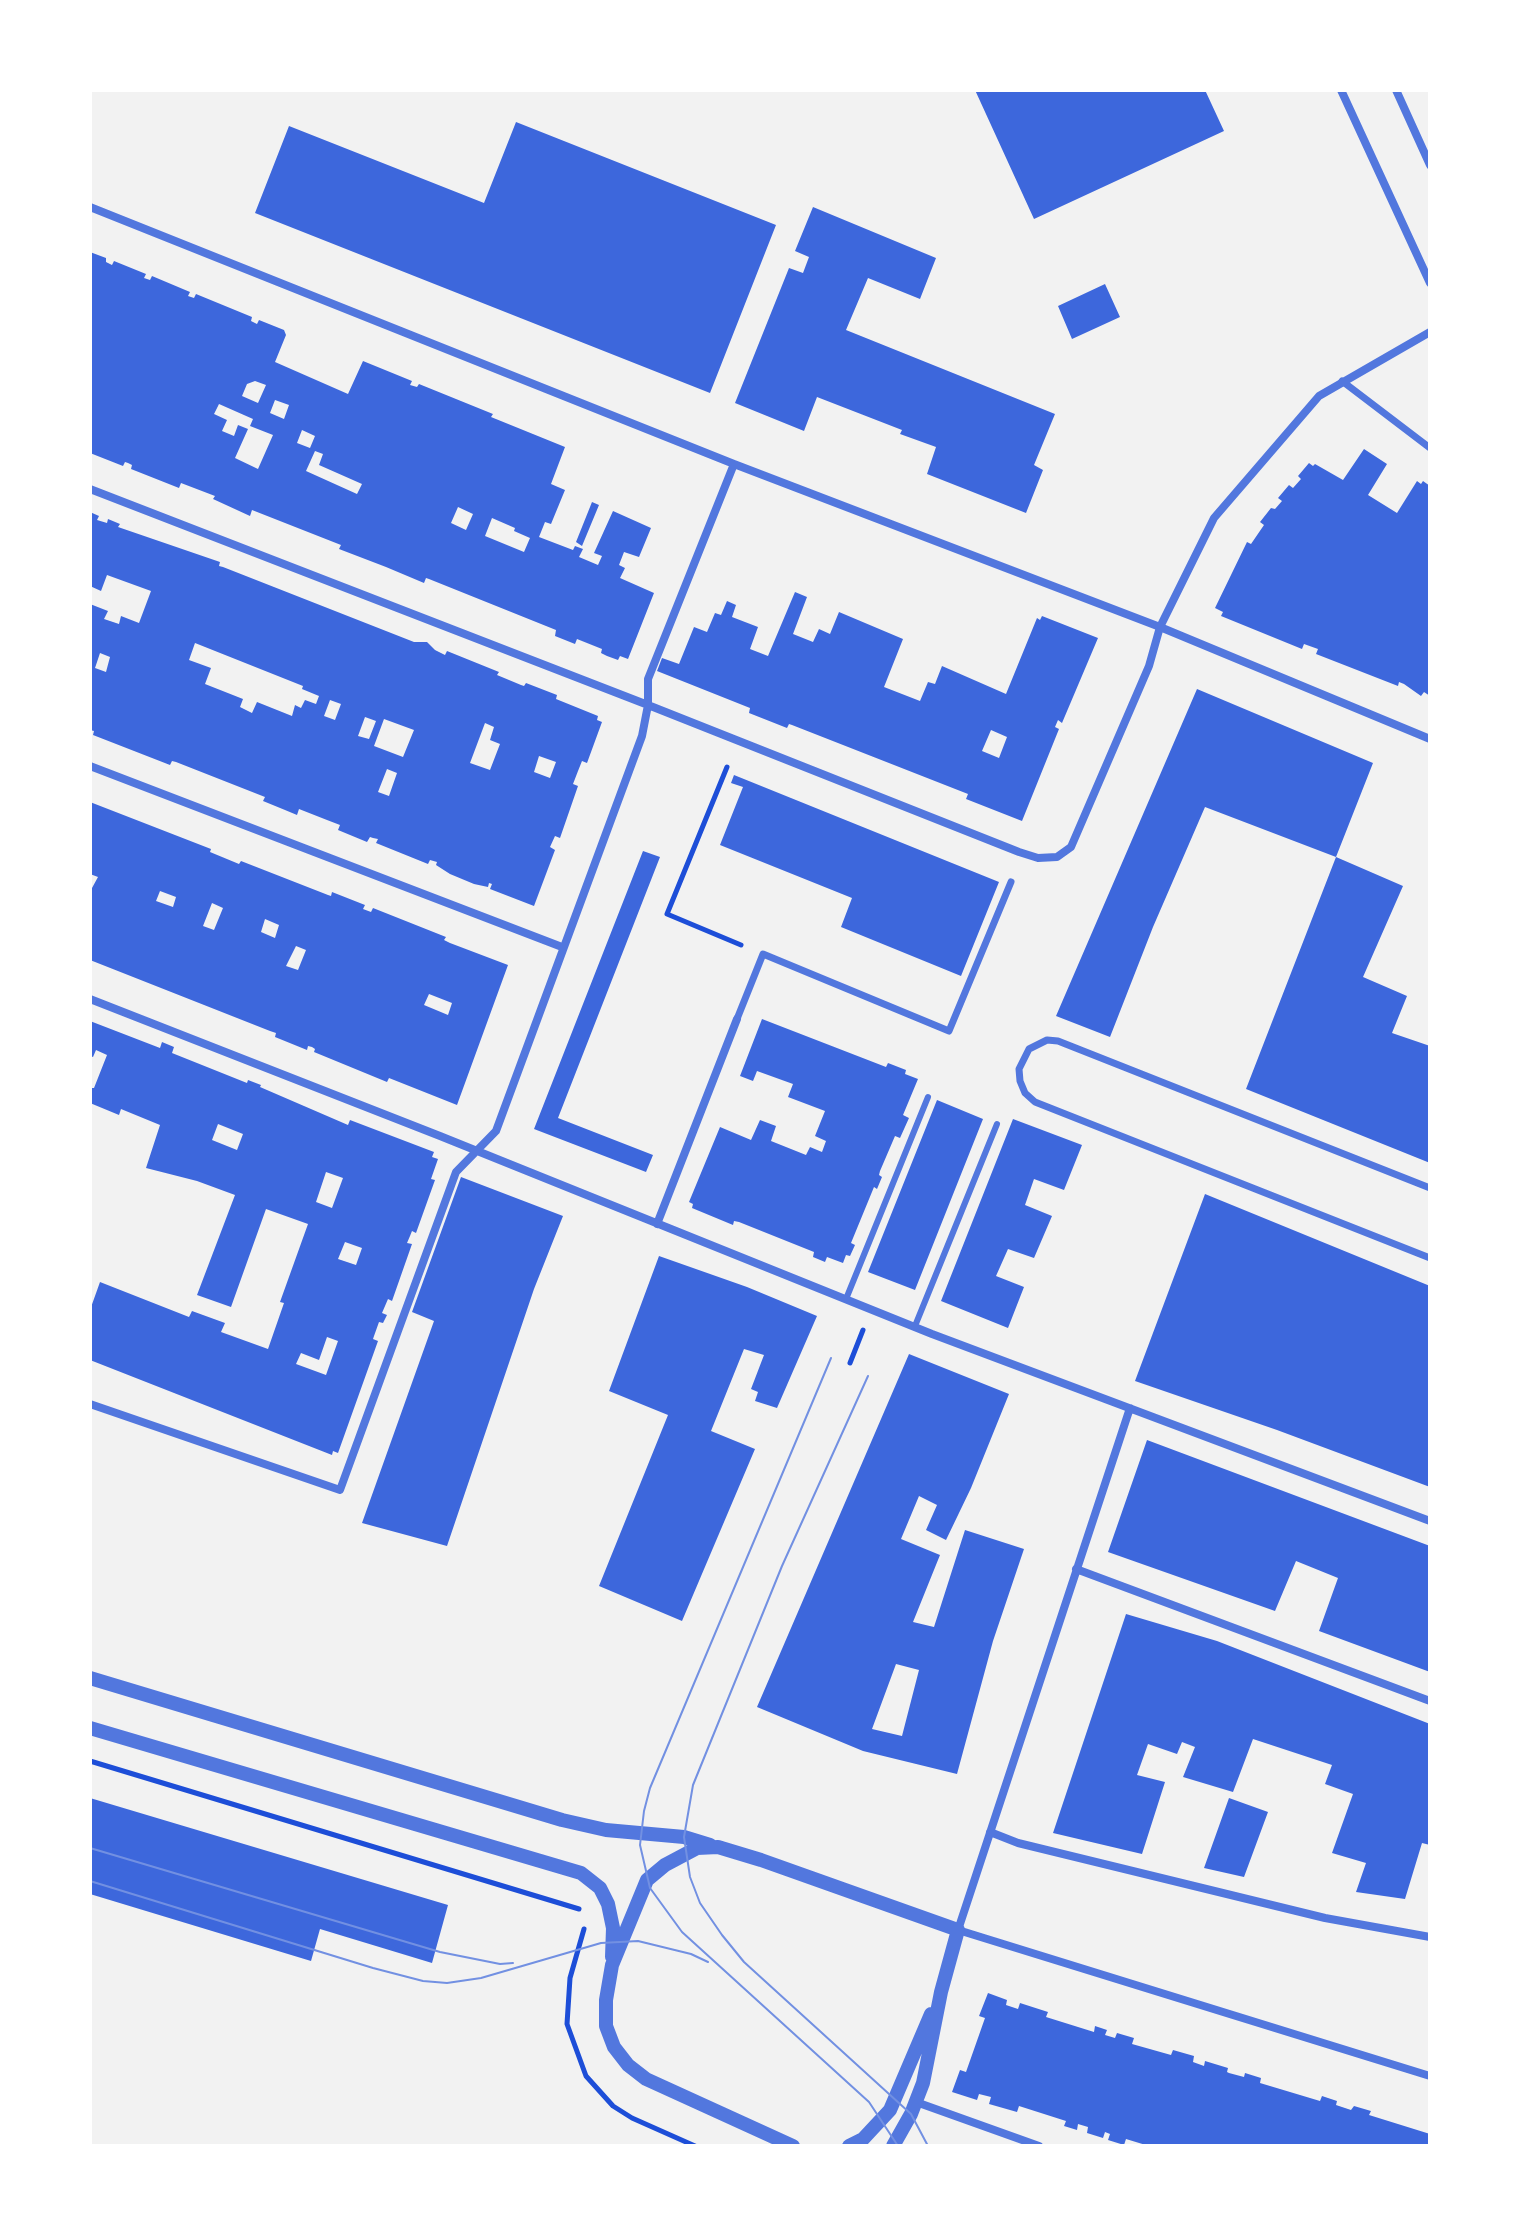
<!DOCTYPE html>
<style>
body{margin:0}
#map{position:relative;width:1520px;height:2236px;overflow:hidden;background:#f2f2f2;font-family:Helvetica,sans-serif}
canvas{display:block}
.frame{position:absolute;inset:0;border:92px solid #fff;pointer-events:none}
</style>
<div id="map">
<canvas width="1520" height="2236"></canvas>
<div class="frame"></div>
</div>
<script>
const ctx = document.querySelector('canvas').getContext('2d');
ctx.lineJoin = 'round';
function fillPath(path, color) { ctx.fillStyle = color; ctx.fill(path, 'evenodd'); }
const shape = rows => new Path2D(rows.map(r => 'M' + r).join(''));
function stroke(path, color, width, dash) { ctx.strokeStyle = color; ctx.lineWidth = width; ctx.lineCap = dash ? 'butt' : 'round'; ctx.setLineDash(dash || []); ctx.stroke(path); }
fillPath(shape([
 [975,90,1205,90,1224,131,1034,219],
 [516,122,776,225,710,393,255,213,289,126,484,203],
 [813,207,936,258,920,299,868,278,846,330,1055,414,1034,465,1043,470,1026,513,927,474,936,447,900,434,902,430,817,397,804,431,735,403,789,268,803,273,809,257,795,251],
 [90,252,106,258,106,262,112,265,114,261,146,274,144,278,150,280,152,276,190,292,188,296,194,298,196,294,252,317,251,321,257,324,259,320,284,330,286,335,275,362,348,394,363,361,412,381,410,385,417,387,419,384,493,414,491,417,565,447,551,484,565,490,551,524,545,522,539,537,573,550,575,546,583,549,579,557,598,565,602,556,594,553,613,511,651,528,639,557,624,552,619,565,625,568,620,578,654,593,628,659,620,656,618,660,607,656,601,653,602,649,577,639,575,644,555,636,556,630,429,579,426,578,424,583,386,567,339,549,341,545,252,510,250,516,213,499,215,496,181,483,179,488,131,469,132,465,128,463,125,462,123,466,90,453],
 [255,381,266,385,258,403,242,396,247,384],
 [275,400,289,405,284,419,270,413],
 [219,404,253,419,250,426,273,435,258,469,235,458,248,429,238,425,234,436,222,431,227,420,214,414],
 [302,430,315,436,310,448,297,443],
 [315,451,323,454,319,465,362,484,357,494,306,471],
 [458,507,473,514,466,530,451,523],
 [492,518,515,528,514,531,530,538,524,552,485,536],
 [1105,284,1120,317,1072,339,1058,306],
 [1364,449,1387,464,1368,495,1397,513,1417,481,1421,484,1423,481,1430,486,1430,696,1424,692,1421,696,1404,684,1399,682,1398,686,1316,654,1318,649,1304,644,1302,649,1221,616,1223,612,1215,608,1247,542,1251,544,1264,525,1260,522,1271,508,1275,509,1282,501,1278,498,1289,485,1293,488,1301,479,1298,476,1309,463,1313,466,1315,464,1343,480],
 [592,502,599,505,582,546,576,542],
 [90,512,99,516,97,520,107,523,108,519,120,524,118,527,220,562,219,566,223,567,414,642,427,642,435,650,445,655,447,651,499,672,497,675,521,685,524,686,526,683,557,695,556,699,598,716,597,720,602,722,587,763,582,761,578,771,573,784,578,786,560,838,555,836,550,847,555,850,534,906,490,889,492,884,489,883,488,887,474,884,450,874,436,865,437,862,430,860,428,864,376,843,378,839,373,838,370,837,367,842,338,830,340,825,327,820,299,809,297,815,285,810,263,801,265,797,176,762,172,761,170,765,93,735,94,731,90,730,90,604,108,611,104,619,119,624,121,616,139,623,151,591,107,575,101,591,90,586],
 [195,643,303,686,302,689,319,696,316,704,305,700,301,708,295,705,292,716,257,702,252,713,240,707,243,699,205,684,211,668,189,660],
 [100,653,110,657,106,672,95,668],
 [330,700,341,704,335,720,324,716],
 [365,717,376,721,369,739,358,736],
 [384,719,414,730,403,757,374,746],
 [485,723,494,727,490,740,500,744,490,770,470,763],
 [539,756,556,762,550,778,534,772],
 [387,769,397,773,389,796,378,792],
 [795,592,807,597,793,634,813,642,819,629,830,634,839,612,903,639,884,687,920,701,928,682,935,684,942,666,1006,694,1037,618,1040,620,1042,616,1098,638,1062,723,1058,720,1055,727,1059,729,1022,821,966,799,968,794,792,725,789,724,787,728,749,713,750,708,657,671,662,658,679,664,694,627,707,632,715,613,721,615,727,601,736,605,732,617,758,627,750,649,768,656],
 [991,730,1007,737,999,758,982,751],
 [1197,689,1373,763,1336,857,1205,807,1153,927,1110,1037,1056,1016],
 [734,775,999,882,961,976,841,927,852,898,720,845,743,787,731,783],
 [90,802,211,849,210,852,239,864,241,861,328,895,331,896,332,892,365,905,363,909,371,912,373,908,446,937,444,940,450,943,508,965,457,1105,389,1078,387,1082,314,1052,315,1049,312,1047,308,1046,307,1050,275,1037,276,1033,270,1031,90,960,90,887,92,888,98,877,90,874],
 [160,891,176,897,173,907,156,901],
 [212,903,223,908,214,930,203,926],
 [265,919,279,925,275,938,261,932],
 [296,946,306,950,298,970,286,966],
 [429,994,452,1003,448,1015,424,1005],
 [643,851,660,857,558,1118,653,1155,646,1172,534,1129],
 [1336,857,1403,886,1363,977,1407,996,1392,1033,1430,1046,1430,1163,1246,1089],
 [762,1019,886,1067,888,1063,906,1070,905,1074,918,1079,903,1115,909,1118,900,1138,895,1136,880,1171,879,1175,882,1177,877,1189,874,1187,851,1243,855,1245,850,1256,846,1255,843,1263,827,1257,825,1262,813,1257,814,1252,739,1222,734,1221,733,1225,692,1208,693,1204,689,1202,720,1127,751,1140,760,1120,776,1126,771,1141,806,1155,810,1147,822,1152,826,1141,815,1136,825,1111,788,1097,793,1084,757,1071,753,1081,740,1076],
 [90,1021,160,1048,162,1042,174,1047,172,1053,247,1083,248,1080,261,1085,260,1087,348,1125,350,1120,434,1152,432,1157,438,1159,431,1179,435,1180,416,1233,412,1231,410,1236,407,1243,412,1244,392,1301,388,1299,382,1313,387,1315,383,1323,379,1322,374,1336,373,1339,378,1341,338,1453,333,1451,332,1455,90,1360,90,1310,100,1282,189,1317,192,1311,225,1323,221,1332,268,1349,284,1303,280,1302,308,1224,266,1209,231,1307,197,1295,235,1195,197,1181,146,1168,160,1125,121,1109,119,1115,90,1103,90,1088,94,1088,107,1055,96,1050,93,1057,90,1056],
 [218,1124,243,1134,237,1150,212,1140],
 [326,1172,343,1178,332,1208,316,1202],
 [345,1242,362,1248,356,1265,338,1259],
 [327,1337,338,1341,326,1375,296,1364,301,1353,319,1360],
 [937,1100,983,1119,915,1290,868,1272],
 [1013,1119,1082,1145,1064,1190,1034,1179,1025,1205,1052,1216,1034,1258,1008,1249,996,1276,1024,1287,1008,1328,941,1301],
 [461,1177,563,1216,534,1289,447,1546,362,1523,434,1321,412,1312],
 [1205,1194,1430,1286,1430,1487,1277,1430,1135,1381],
 [659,1256,747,1287,817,1316,777,1408,755,1401,758,1392,751,1389,764,1355,744,1349,711,1431,755,1449,682,1621,599,1586,668,1415,609,1391],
 [909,1354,1009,1394,971,1488,946,1540,926,1530,937,1505,919,1496,901,1539,940,1555,913,1622,934,1627,965,1530,1024,1549,993,1641,957,1774,863,1751,757,1707],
 [896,1664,919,1670,902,1736,872,1729],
 [1147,1440,1430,1546,1430,1672,1319,1631,1338,1578,1296,1561,1275,1611,1108,1552],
 [1126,1614,1217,1641,1430,1724,1430,1845,1422,1843,1405,1899,1356,1892,1366,1863,1332,1853,1353,1794,1325,1784,1332,1765,1253,1739,1233,1792,1183,1777,1195,1747,1182,1742,1177,1754,1148,1744,1137,1775,1165,1782,1142,1854,1053,1833],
 [90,1798,448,1905,432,1963,320,1929,311,1961,90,1894],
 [1229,1798,1268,1812,1244,1877,1204,1868],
 [988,1993,1007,2000,1006,2005,1018,2009,1020,2003,1048,2012,1046,2017,1094,2032,1095,2026,1107,2030,1105,2035,1115,2038,1117,2033,1134,2038,1132,2044,1171,2055,1173,2050,1194,2056,1193,2062,1204,2066,1205,2061,1228,2068,1227,2072,1229,2073,1244,2077,1245,2073,1261,2078,1260,2083,1320,2101,1322,2096,1337,2101,1336,2105,1351,2110,1354,2106,1371,2111,1369,2115,1430,2134,1430,2146,1149,2146,1126,2139,1124,2145,1108,2140,1110,2134,1105,2132,1103,2138,1087,2133,1088,2127,1078,2124,1077,2130,1064,2126,1066,2121,1019,2106,1017,2112,989,2104,991,2097,979,2094,977,2100,952,2092,960,2070,966,2072,985,2018,979,2016]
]), '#3d67dc');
stroke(shape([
 [727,767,667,914,741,945],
 [850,1363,863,1330],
 [90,1761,579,1909],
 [584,1929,570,1978,567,2024,586,2076,613,2106,632,2118,695,2146]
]), '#1d4ed8', 5);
stroke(shape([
 [846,1299,928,1097],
 [915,1326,997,1124]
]), '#5277de', 6);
stroke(shape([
 [1342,381,1430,448],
 [737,1019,763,954,949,1031,1011,882],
 [1430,1188,1058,1041,1047,1040,1029,1049,1019,1069,1020,1081,1025,1093,1035,1102,1430,1258]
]), '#5277de', 7);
stroke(shape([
 [1341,90,1430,283],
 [1396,90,1430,165],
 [90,207,734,464,1160,627,1430,739],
 [90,489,648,705,1019,852,1038,858,1057,857,1071,847,1149,666,1160,627,1214,518,1319,396,1430,332],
 [90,766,562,947],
 [90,999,440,1136,932,1334,1430,1521],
 [657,1224,737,1019],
 [90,1404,340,1490,456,1172,496,1131,642,736,648,705,648,679,734,464],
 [1130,1408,958,1930,1430,2076],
 [1076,1569,1430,1701],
 [990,1832,1018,1843,1325,1918,1430,1937],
 [916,2102,1039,2146]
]), '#5277de', 8);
stroke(shape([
 [90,1678,562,1820,606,1830,684,1837,710,1845],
 [90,1728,581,1873,600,1888,608,1904,613,1928,612,1957],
 [793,2146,646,2079,628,2065,614,2047,606,2026,606,2000,612,1965,647,1880,665,1865,697,1848,718,1847,761,1860,958,1930,941,1992,923,2083,911,2114,893,2146],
 [849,2146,863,2139,890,2110,931,2014]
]), '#5277de', 14);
stroke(shape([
 [831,1358,650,1788,644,1811,640,1845,650,1888,682,1932,869,2102,898,2146],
 [868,1376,782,1566,693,1785,684,1837,690,1877,700,1903,722,1935,744,1962,911,2114,928,2146],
 [90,1848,440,1952,500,1964,513,1963],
 [90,1881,373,1968,423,1981,447,1983,481,1978,601,1943,638,1941,691,1954,708,1962]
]), '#7290e2', 2);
</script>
